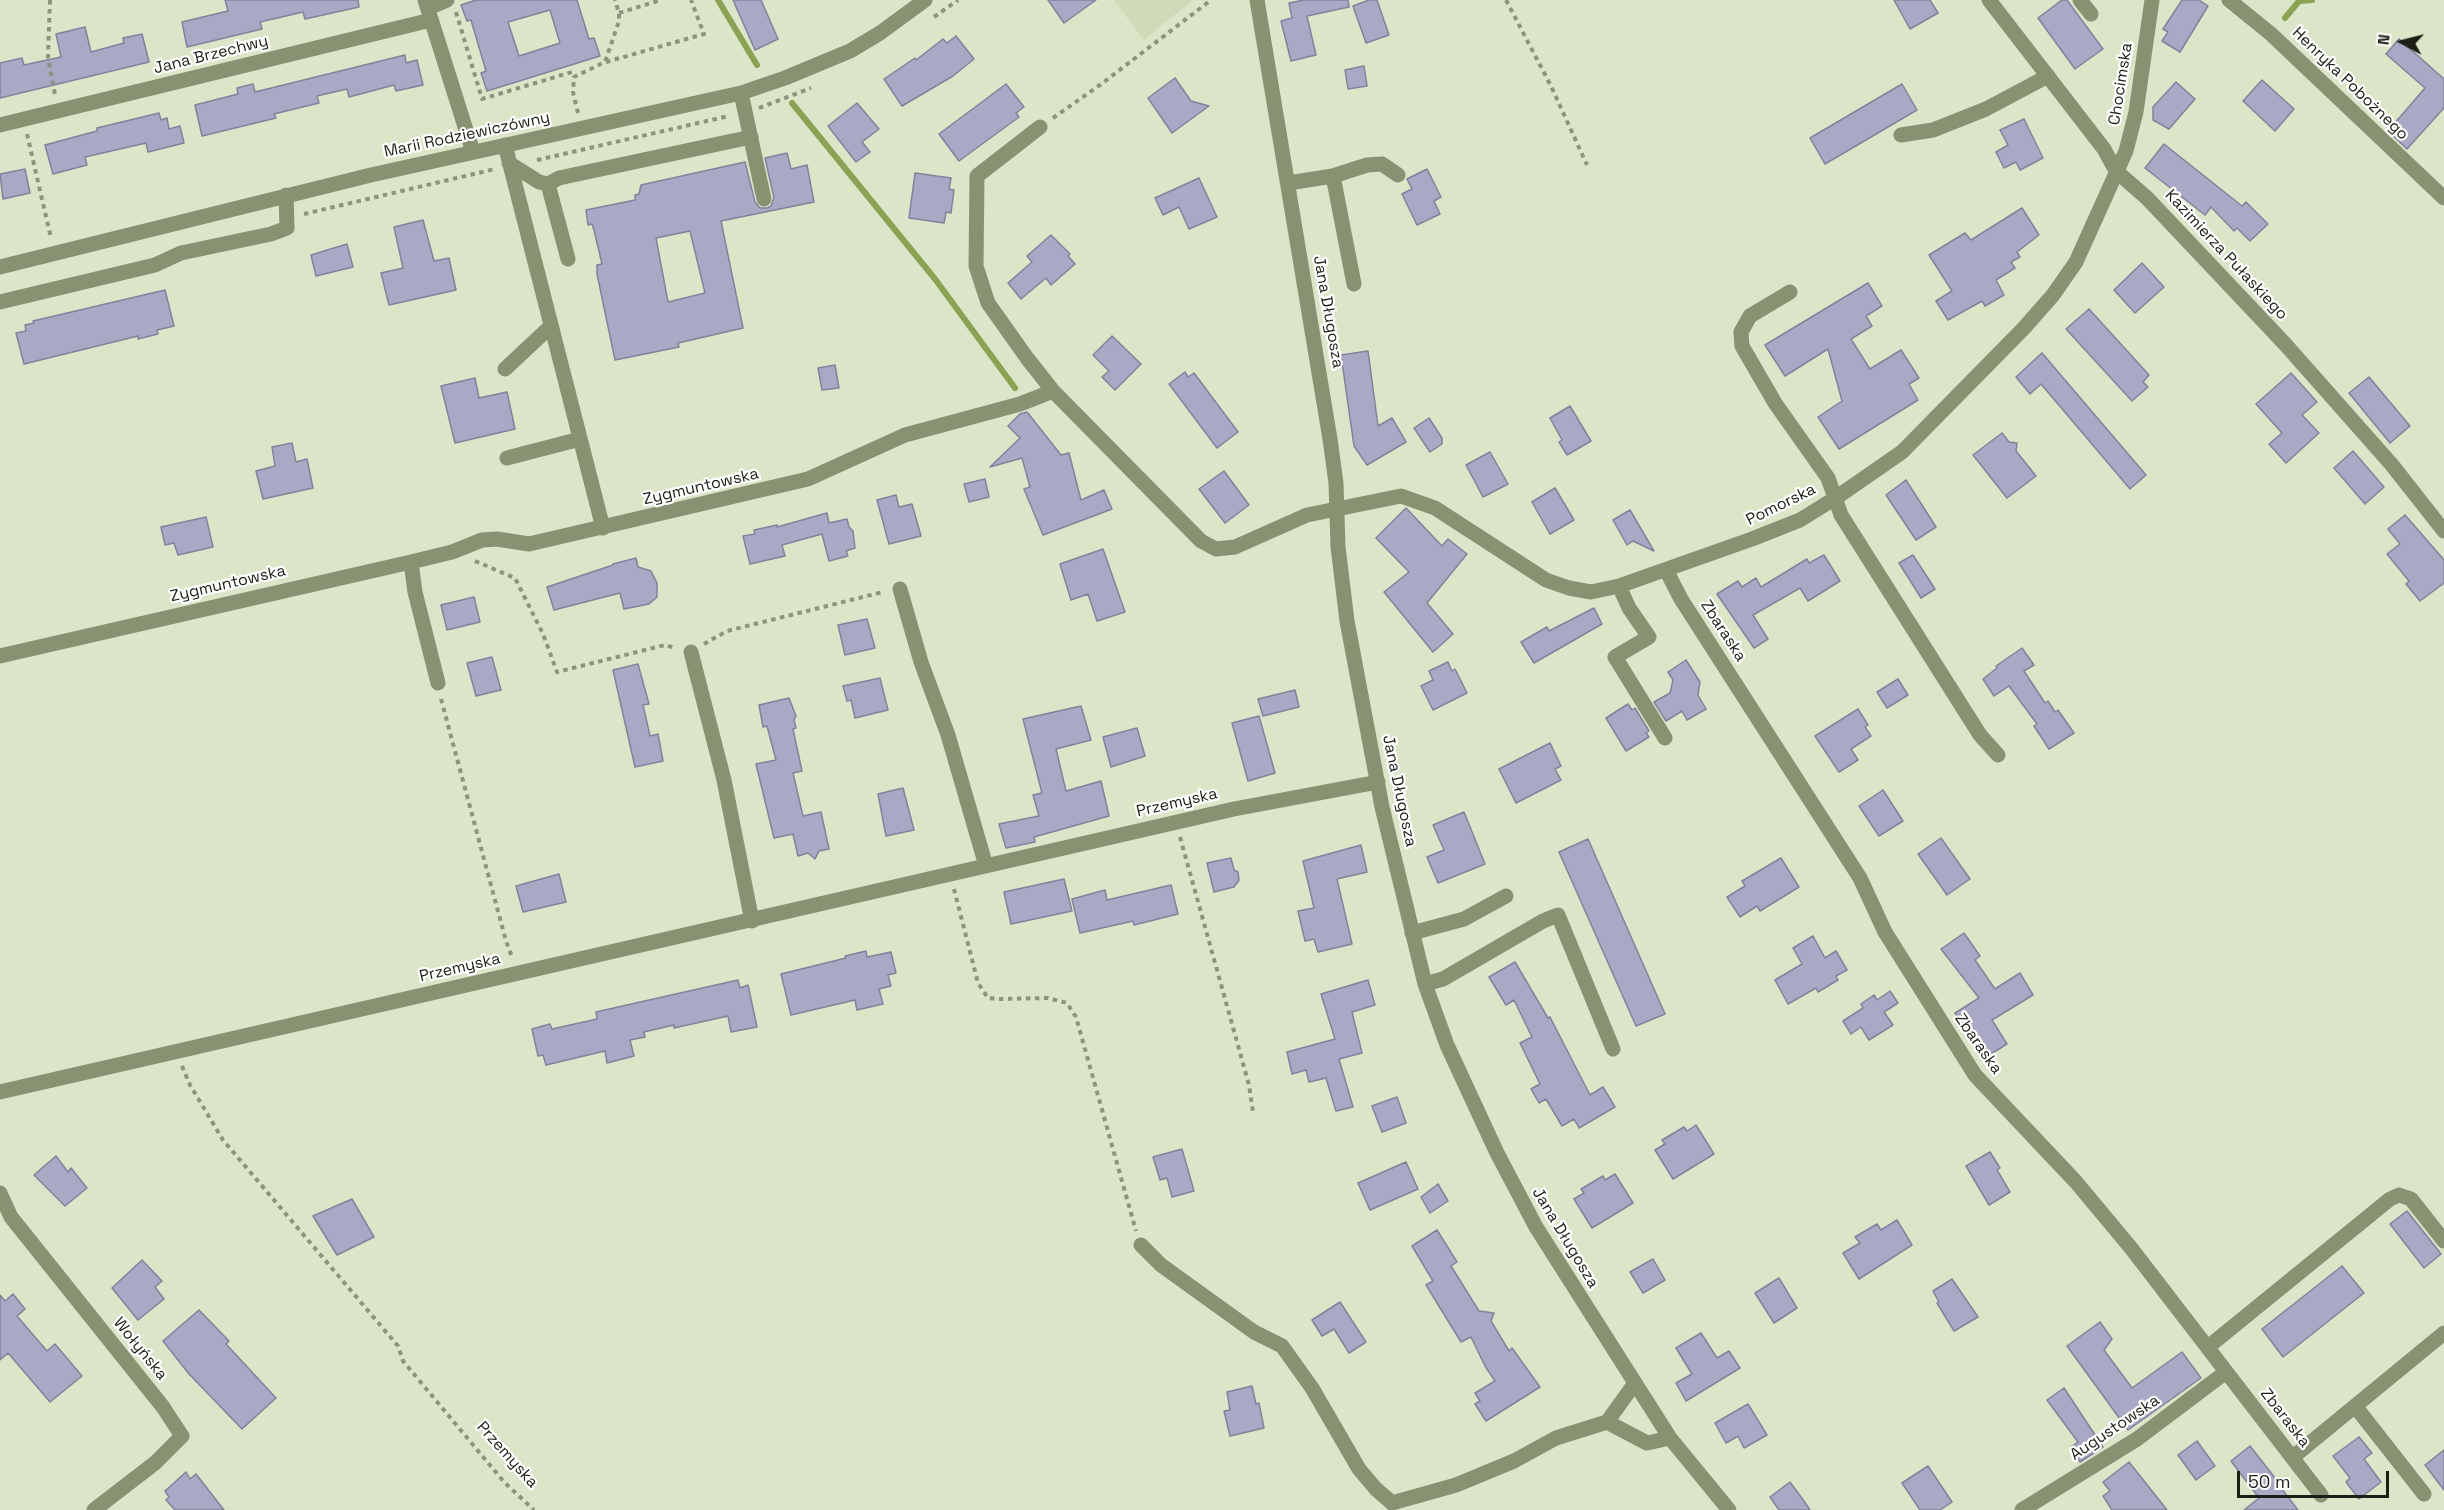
<!DOCTYPE html>
<meta charset="utf-8">
<style>
body{margin:0}
#map{position:relative;width:2444px;height:1510px;overflow:hidden;background:#dbe5c8;font-family:"Space Grotesk",sans-serif}
canvas{display:block}
.north{position:absolute;left:2372px;top:12px;width:60px;height:60px;-webkit-text-stroke:4px #fff;paint-order:stroke;rotate:277deg;font-size:16px;font-weight:700;line-height:24px;text-align:center;color:#1b1e14}
.north::after{content:'';display:block;margin:auto;width:21px;height:27px;background:#1b1e14;clip-path:polygon(50% 0,100% 100%,50% 72%,0 100%)}
.scale{position:absolute;left:2237px;top:1471px;width:152px;height:27px;box-sizing:border-box;border:3px solid #1b1e14;border-top:0;padding-left:8px;font-size:18px;line-height:21px;white-space:nowrap;color:#1b1e14;-webkit-text-stroke:4px #fff;paint-order:stroke}
</style>
<div id="map">
<canvas width="2444" height="1510"></canvas>
<div class="north">N</div>
<div class="scale">50 m</div>
</div>
<script>
const ctx = document.querySelector('canvas').getContext('2d');
ctx.lineJoin = 'round';
function fillPath(path, color) { ctx.fillStyle = color; ctx.fill(path, 'evenodd'); }
const shape = rows => new Path2D(rows.map(r => 'M' + r).join(''));
function stroke(path, color, width, dash) { ctx.strokeStyle = color; ctx.lineWidth = width; ctx.lineCap = dash ? 'butt' : 'round'; ctx.setLineDash(dash || []); ctx.stroke(path); }
function write(font, color, halo, rows, align = 'center') {
  ctx.font = font + ' "Space Grotesk",sans-serif'; ctx.lineWidth = 4.5; ctx.setLineDash([]); ctx.textBaseline = 'middle'; ctx.strokeStyle = halo; ctx.fillStyle = color; for (const [text, x, y, turn = 0] of rows) {
    ctx.save(); ctx.translate(x, y); ctx.rotate((+turn || 0) * Math.PI / 180); ctx.textAlign = isNaN(turn) ? turn : align; if (halo) ctx.strokeText(text, 0, 0); ctx.fillText(text, 0, 0); ctx.restore();
  }
}
fillPath(shape([
 [1114,0,1193,0,1144,40]
]), '#cfdbb8');
stroke(shape([
 [718,0,757,65],
 [2285,18,2299,1,2312,0],
 [792,103,935,279,1015,388]
]), '#8ba254', 6);
const building = shape([
 [225,0,358,0,359,7,305,19,303,12,260,22,262,29,187,47,182,22,228,11,225,0],
 [476,0,577,0,589,39,594,38,600,56,487,91,481,73,486,71,471,20,467,21,461,5,476,0],
 [550,10,560,43,519,56,508,22,550,10],
 [733,0,761,0,778,39,755,50,733,0],
 [1048,0,1096,0,1064,23,1048,0],
 [1304,0,1348,0,1349,7,1307,16,1316,55,1291,61,1281,21,1292,18,1289,3,1304,0],
 [1369,0,1377,0,1389,35,1366,43,1353,6,1369,0],
 [1894,0,1930,0,1938,13,1910,29,1894,0],
 [2062,0,2067,0,2103,49,2075,69,2038,18,2062,0],
 [2182,0,2199,0,2208,6,2180,52,2162,41,2168,32,2163,29,2182,0],
 [85,27,91,52,124,43,123,38,142,34,149,62,0,98,0,63,22,58,24,65,61,57,56,34,85,27],
 [956,36,974,59,953,76,902,106,884,79,915,58,916,60,943,39,947,43,956,36],
 [2399,39,2444,79,2444,108,2407,149,2388,131,2425,88,2386,54,2399,39],
 [405,55,406,63,417,60,423,85,396,91,394,85,349,97,347,89,317,96,319,103,274,114,276,118,202,136,195,105,238,94,237,88,253,84,255,92,405,55],
 [1364,66,1367,86,1348,89,1345,70,1364,66],
 [1175,78,1191,101,1209,106,1172,133,1148,98,1175,78],
 [2262,80,2294,109,2275,131,2243,101,2262,80],
 [2176,82,2195,99,2169,129,2153,120,2153,107,2176,82],
 [1006,84,1024,107,1016,113,1019,117,959,161,939,134,1006,84],
 [1902,84,1917,110,1825,164,1810,138,1902,84],
 [857,103,879,129,862,142,870,152,856,162,828,126,857,103],
 [159,113,161,120,167,118,169,129,180,126,184,143,148,152,146,143,85,157,87,165,53,174,45,145,97,131,97,128,159,113],
 [2024,119,2043,158,2020,170,2016,162,2004,168,1996,152,2008,145,2000,130,2024,119],
 [2164,144,2242,206,2246,202,2268,224,2250,241,2237,228,2234,231,2211,207,2205,215,2145,168,2164,144],
 [787,153,791,169,807,165,814,202,721,221,743,328,678,343,679,347,615,360,597,274,597,265,602,264,594,230,592,224,588,225,586,210,635,200,635,195,639,194,641,185,745,162,755,202,760,208,767,208,771,206,774,198,765,158,787,153],
 [690,231,705,293,668,302,656,238,690,231],
 [25,169,30,193,3,199,0,174,25,169],
 [1427,169,1441,197,1434,201,1440,214,1417,225,1402,194,1412,189,1407,179,1427,169],
 [915,173,951,178,949,189,954,190,951,213,946,212,944,223,909,218,915,173],
 [1199,178,1217,217,1189,229,1179,207,1163,215,1155,198,1199,178],
 [2022,208,2039,235,2017,252,2020,257,2011,262,2015,268,1996,280,2004,295,1985,306,1982,301,1948,320,1936,301,1952,291,1929,255,1965,233,1971,240,2022,208],
 [423,220,434,261,449,258,456,290,389,305,381,273,403,268,394,227,423,220],
 [1051,235,1070,254,1068,256,1075,264,1051,285,1046,278,1021,299,1008,283,1032,262,1027,256,1051,235],
 [347,244,353,267,316,276,311,255,347,244],
 [2142,263,2164,287,2135,313,2114,290,2142,263],
 [1868,283,1882,306,1866,316,1872,326,1851,339,1870,369,1901,350,1919,378,1909,384,1918,400,1839,449,1818,417,1842,401,1828,349,1785,376,1765,345,1868,283],
 [165,290,174,326,157,330,158,334,138,339,138,336,24,364,16,333,26,331,25,325,34,323,33,321,165,290],
 [2089,309,2149,375,2143,382,2148,387,2132,401,2066,329,2089,309],
 [1112,336,1141,364,1115,390,1102,377,1109,371,1093,355,1112,336],
 [1368,351,1378,426,1392,418,1406,442,1367,465,1354,446,1341,355,1368,351],
 [2042,353,2146,475,2130,489,2041,384,2030,394,2016,377,2042,353],
 [835,365,839,388,822,390,818,368,835,365],
 [1185,372,1188,377,1194,373,1238,432,1217,448,1169,384,1185,372],
 [2291,373,2317,402,2302,415,2319,433,2286,463,2269,444,2282,433,2256,404,2291,373],
 [2369,377,2410,426,2390,443,2349,393,2369,377],
 [475,378,479,398,507,392,515,429,455,443,441,386,475,378],
 [1570,406,1591,441,1567,455,1559,442,1562,440,1550,418,1570,406],
 [1027,412,1061,455,1069,453,1081,500,1104,490,1112,509,1043,535,1024,489,1030,487,1022,458,990,467,1020,438,1008,426,1020,414,1027,412],
 [1429,418,1442,438,1442,444,1430,452,1414,428,1429,418],
 [2002,433,2009,442,2017,443,2016,451,2036,476,2007,498,1973,455,2002,433],
 [292,443,296,462,307,459,313,488,263,499,256,471,275,466,272,447,292,443],
 [2353,451,2384,487,2365,504,2334,468,2353,451],
 [1490,452,1508,484,1483,497,1466,465,1490,452],
 [1224,471,1249,505,1225,523,1199,489,1224,471],
 [985,479,989,497,969,502,964,484,985,479],
 [1906,480,1936,527,1916,540,1886,495,1906,480],
 [1555,488,1574,520,1550,534,1532,502,1555,488],
 [896,495,899,507,912,504,921,536,889,544,877,500,896,495],
 [1406,508,1442,546,1448,539,1467,554,1427,603,1453,634,1433,652,1384,592,1409,572,1376,538,1406,508],
 [1630,510,1654,551,1633,541,1627,545,1613,520,1630,510],
 [827,513,829,523,847,519,849,527,853,531,855,548,846,551,848,556,829,561,822,534,782,545,785,556,750,564,743,536,755,534,754,530,777,525,777,527,827,513],
 [2405,515,2444,560,2444,583,2420,601,2406,584,2409,581,2387,554,2400,544,2388,529,2405,515],
 [206,517,213,547,178,555,174,543,165,545,161,527,206,517],
 [1103,549,1125,612,1097,621,1088,594,1071,600,1060,564,1103,549],
 [1824,555,1840,581,1808,601,1800,588,1753,615,1768,639,1754,648,1717,594,1738,581,1742,587,1756,578,1761,587,1807,559,1809,563,1824,555],
 [1913,555,1935,589,1921,598,1899,563,1913,555],
 [636,558,638,567,651,571,657,583,657,597,649,604,624,609,620,593,554,610,547,587,613,565,613,564,636,558],
 [474,597,480,622,447,630,441,605,474,597],
 [1594,608,1602,624,1534,663,1521,642,1547,627,1549,631,1594,608],
 [867,619,875,648,845,655,838,625,867,619],
 [2022,648,2034,665,2024,671,2045,703,2048,701,2055,712,2058,710,2074,733,2049,749,2034,726,2037,724,2009,686,1994,696,1983,679,1997,668,1996,666,2022,648],
 [492,657,501,690,476,696,467,663,492,657],
 [1686,660,1700,682,1698,695,1706,709,1687,720,1682,711,1666,721,1654,702,1670,693,1673,680,1668,672,1686,660],
 [1448,662,1452,671,1455,669,1467,693,1433,710,1421,686,1433,680,1429,671,1448,662],
 [638,664,649,704,643,705,650,736,658,734,663,761,635,767,613,670,638,664],
 [880,678,888,710,855,718,851,700,847,701,843,686,880,678],
 [1898,679,1908,695,1887,708,1877,692,1898,679],
 [1295,690,1299,707,1263,716,1258,699,1295,690],
 [789,698,796,716,794,720,796,728,793,729,802,771,793,773,803,816,821,812,829,849,819,851,815,859,808,853,798,856,793,834,774,838,756,764,776,760,767,726,763,727,759,705,789,698],
 [1628,704,1632,710,1635,708,1649,731,1646,733,1649,737,1626,751,1606,718,1628,704],
 [1081,706,1091,740,1056,749,1066,791,1101,781,1109,816,1034,837,1035,842,1006,848,999,824,1039,816,1033,795,1042,793,1023,719,1081,706],
 [1858,709,1868,725,1865,727,1871,736,1851,749,1858,760,1839,772,1815,736,1858,709],
 [1259,716,1275,773,1248,781,1232,723,1259,716],
 [1137,728,1145,756,1111,767,1103,737,1137,728],
 [1550,743,1561,766,1555,769,1561,780,1516,803,1499,769,1550,743],
 [903,788,914,830,886,836,878,794,903,788],
 [1883,790,1903,821,1879,836,1859,806,1883,790],
 [1464,812,1485,864,1438,883,1427,857,1444,850,1433,825,1464,812],
 [1941,838,1970,879,1947,895,1918,854,1941,838],
 [1588,839,1665,1014,1636,1026,1559,852,1588,839],
 [1361,845,1367,872,1337,879,1352,944,1318,952,1314,939,1305,941,1298,911,1314,908,1303,861,1361,845],
 [1231,858,1234,870,1238,872,1239,880,1234,887,1214,892,1207,863,1231,858],
 [1781,858,1799,887,1760,911,1757,906,1740,917,1727,897,1745,886,1742,881,1781,858],
 [559,874,566,902,523,912,516,886,559,874],
 [1064,879,1072,911,1011,924,1004,892,1064,879],
 [1171,885,1178,914,1134,925,1133,921,1080,933,1072,899,1105,890,1107,900,1171,885],
 [1964,933,1980,956,1975,960,1995,989,2020,973,2033,995,1992,1020,2007,1044,1983,1059,1955,1013,1979,998,1941,949,1964,933],
 [1813,936,1825,958,1836,951,1847,970,1836,976,1838,980,1818,992,1816,988,1788,1004,1775,980,1802,964,1793,948,1813,936],
 [866,951,867,957,891,952,896,973,888,975,891,986,879,989,883,1004,857,1010,855,1000,791,1015,781,974,846,958,845,956,866,951],
 [1515,962,1548,1018,1550,1017,1590,1095,1603,1087,1615,1107,1579,1128,1574,1119,1562,1126,1546,1099,1539,1103,1531,1089,1540,1084,1520,1043,1532,1037,1514,1000,1506,1005,1489,977,1515,962],
 [738,980,740,988,748,985,757,1027,731,1032,728,1016,674,1028,674,1025,644,1032,645,1037,630,1040,634,1056,607,1063,605,1051,546,1065,543,1055,538,1056,532,1029,550,1024,552,1029,597,1019,596,1012,738,980],
 [1368,980,1375,1005,1352,1012,1362,1053,1339,1059,1353,1107,1336,1111,1326,1078,1309,1082,1306,1070,1292,1074,1287,1052,1335,1039,1321,994,1368,980],
 [1890,991,1898,1003,1884,1012,1893,1025,1869,1040,1861,1027,1851,1034,1843,1021,1863,1008,1861,1004,1874,995,1877,1000,1890,991],
 [1397,1097,1406,1123,1382,1132,1372,1106,1397,1097],
 [1696,1125,1714,1154,1673,1179,1655,1150,1665,1144,1662,1140,1684,1127,1687,1131,1696,1125],
 [1182,1149,1194,1191,1172,1197,1167,1178,1160,1180,1153,1157,1182,1149],
 [1990,1152,2000,1168,1997,1170,2010,1192,1989,1205,1966,1166,1990,1152],
 [56,1156,68,1172,71,1168,87,1188,65,1206,34,1175,56,1156],
 [1406,1162,1418,1189,1370,1210,1358,1183,1406,1162],
 [1615,1174,1633,1203,1592,1228,1574,1199,1584,1193,1581,1189,1603,1176,1605,1180,1615,1174],
 [1438,1184,1448,1201,1430,1213,1421,1197,1438,1184],
 [352,1199,374,1237,337,1255,313,1216,352,1199],
 [2407,1211,2441,1254,2424,1268,2390,1224,2407,1211],
 [1897,1220,1912,1245,1859,1279,1843,1253,1860,1243,1855,1237,1877,1224,1881,1230,1897,1220],
 [1437,1230,1457,1262,1451,1266,1479,1311,1494,1313,1491,1321,1509,1351,1512,1348,1540,1387,1486,1421,1475,1404,1480,1401,1475,1393,1495,1381,1485,1366,1471,1337,1461,1342,1426,1285,1433,1281,1412,1246,1437,1230],
 [1653,1259,1665,1280,1643,1293,1630,1272,1653,1259],
 [142,1260,162,1281,155,1287,164,1299,138,1320,112,1288,142,1260],
 [2342,1266,2364,1293,2283,1357,2262,1329,2342,1266],
 [1779,1278,1797,1308,1774,1323,1755,1293,1779,1278],
 [1952,1279,1978,1317,1954,1331,1937,1303,1939,1302,1933,1291,1952,1279],
 [13,1294,25,1309,17,1316,47,1351,55,1344,82,1376,50,1402,8,1353,0,1360,0,1295,5,1301,13,1294],
 [1340,1302,1366,1342,1349,1353,1334,1329,1322,1336,1312,1320,1340,1302],
 [199,1310,229,1341,226,1344,276,1398,242,1429,189,1374,163,1341,199,1310],
 [2100,1322,2112,1339,2104,1350,2132,1388,2182,1352,2201,1378,2128,1430,2067,1346,2100,1322],
 [1701,1333,1717,1358,1729,1351,1740,1368,1686,1401,1676,1383,1692,1374,1676,1348,1701,1333],
 [1252,1386,1256,1404,1259,1403,1264,1428,1230,1436,1224,1411,1230,1410,1227,1392,1252,1386],
 [2064,1388,2103,1447,2080,1462,2071,1447,2078,1442,2047,1400,2064,1388],
 [1748,1404,1767,1435,1744,1448,1738,1436,1726,1443,1715,1423,1748,1404],
 [2359,1437,2372,1453,2364,1459,2381,1482,2359,1499,2346,1482,2350,1478,2333,1456,2359,1437],
 [2197,1441,2215,1466,2196,1480,2178,1455,2197,1441],
 [2250,1446,2279,1483,2278,1484,2298,1510,2244,1510,2259,1498,2231,1461,2250,1446],
 [2444,1450,2444,1490,2425,1465,2444,1450],
 [2129,1462,2152,1491,2167,1510,2112,1510,2103,1496,2110,1491,2103,1482,2129,1462],
 [1928,1466,1952,1502,1940,1510,1920,1510,1902,1483,1928,1466],
 [186,1472,190,1479,196,1474,224,1510,175,1510,166,1500,169,1497,165,1491,186,1472],
 [1790,1482,1804,1501,1810,1510,1779,1510,1770,1497,1790,1482]
]);
fillPath(building, '#a9a9c5');
stroke(building, '#83829d', 1.5);
stroke(shape([
 [50,0,48,57,55,95],
 [1506,0,1551,86,1587,165],
 [456,12,482,99,572,72,574,77],
 [619,13,661,0],
 [934,17,958,0],
 [606,62,704,34,691,0],
 [759,108,811,88],
 [578,113,573,92,574,77,605,62,619,21,619,13,615,0],
 [1053,118,1100,85,1211,0],
 [27,134,51,238],
 [537,160,729,116],
 [304,214,495,169],
 [475,561,515,578,543,634,557,672,665,645,675,648],
 [704,644,727,631,883,592],
 [441,699,506,941,512,957],
 [1180,837,1249,1085,1253,1112],
 [954,889,978,983,988,998,999,999,1048,998,1067,1003,1076,1017,1136,1231],
 [182,1066,190,1085,223,1140,398,1346,403,1361,504,1482,534,1510]
]), '#8c937e', 4, [4.5, 4.5]);
stroke(shape([
 [425,0,473,152],
 [1257,0,1330,439,1336,483,1338,547,1347,621,1382,807,1425,984,1447,1045,1497,1153,1536,1227,1670,1438,1729,1510],
 [1989,0,2104,149,2116,171,2147,198,2285,344,2392,465,2444,531],
 [2080,0,2091,14],
 [2229,0,2271,34,2444,198],
 [428,8,447,0],
 [741,93,764,199],
 [0,125,431,20],
 [1040,127,977,176,976,266,988,303,1027,358,1053,391,1201,541,1216,549,1235,547,1307,515,1401,496,1435,508,1546,580,1569,588,1591,592,1619,586,1752,539,1800,520,1837,497,1902,452,2024,328,2053,295,2076,262,2126,151,2136,112,2152,0],
 [1901,135,1933,130,1986,109,2048,76],
 [505,145,603,528],
 [509,163,539,182,548,184,559,178,751,137],
 [1333,176,1354,284],
 [1288,183,1333,176,1367,165,1382,164,1398,175],
 [548,184,568,259],
 [0,267,371,175,741,93,785,78,850,51,880,33,925,0],
 [1790,292,1750,316,1741,332,1742,346,1775,403,1828,478,1841,515,1980,735,1998,755],
 [0,302,155,265,181,253,271,234,287,228,286,195],
 [505,369,551,326],
 [507,458,580,439],
 [411,562,415,592,438,683],
 [1666,570,1681,599,1860,878,1885,932,1975,1075,2076,1182,2131,1248,2321,1495],
 [1619,586,1629,608,1649,637,1615,657,1665,738],
 [900,589,921,662,948,735,986,866],
 [691,652,724,780,752,921],
 [0,656,411,562,452,552,482,540,497,539,529,544,808,479,905,435,1020,404,1053,391],
 [1412,933,1464,919,1506,896],
 [1425,984,1443,979,1543,921,1558,915,1613,1049],
 [0,1092,1234,809,1378,782],
 [0,1193,11,1217,163,1407,182,1436,155,1463,94,1510],
 [1141,1245,1161,1265,1254,1332,1282,1346,1312,1388,1359,1469,1376,1489,1392,1503,1456,1485,1514,1461,1556,1438,1607,1422,1647,1443,1670,1438],
 [2208,1347,2390,1199,2399,1195,2411,1199,2444,1241],
 [2355,1406,2424,1494],
 [1607,1422,1635,1383],
 [2293,1457,2444,1333],
 [2022,1510,2137,1439,2226,1372]
]), '#889272', 15);
write('16px', '#1b1e14', '#fff', [
 ["Jana Brzechwy",211,55,-14],
 ["Chocimska",2121,84,-81],
 ["Henryka Pobożnego",2350,84,44],
 ["Marii Rodziewiczówny",467,135,-12],
 ["Kazimierza Pułaskiego",2226,255,47],
 ["Jana Długosza",1328,312,80],
 ["Zygmuntowska",701,487,-13],
 ["Pomorska",1781,505,-26],
 ["Zygmuntowska",228,584,-13],
 ["Zbaraska",1723,631,57],
 ["Jana Długosza",1399,791,78],
 ["Przemyska",1177,803,-13],
 ["Przemyska",460,968,-13],
 ["Zbaraska",1978,1044,55],
 ["Jana Długosza",1565,1238,59],
 ["Wołyńska",140,1349,51],
 ["Zbaraska",2285,1418,52],
 ["Augustowska",2115,1428,-34],
 ["Przemyska",507,1455,48]
]);
</script>
